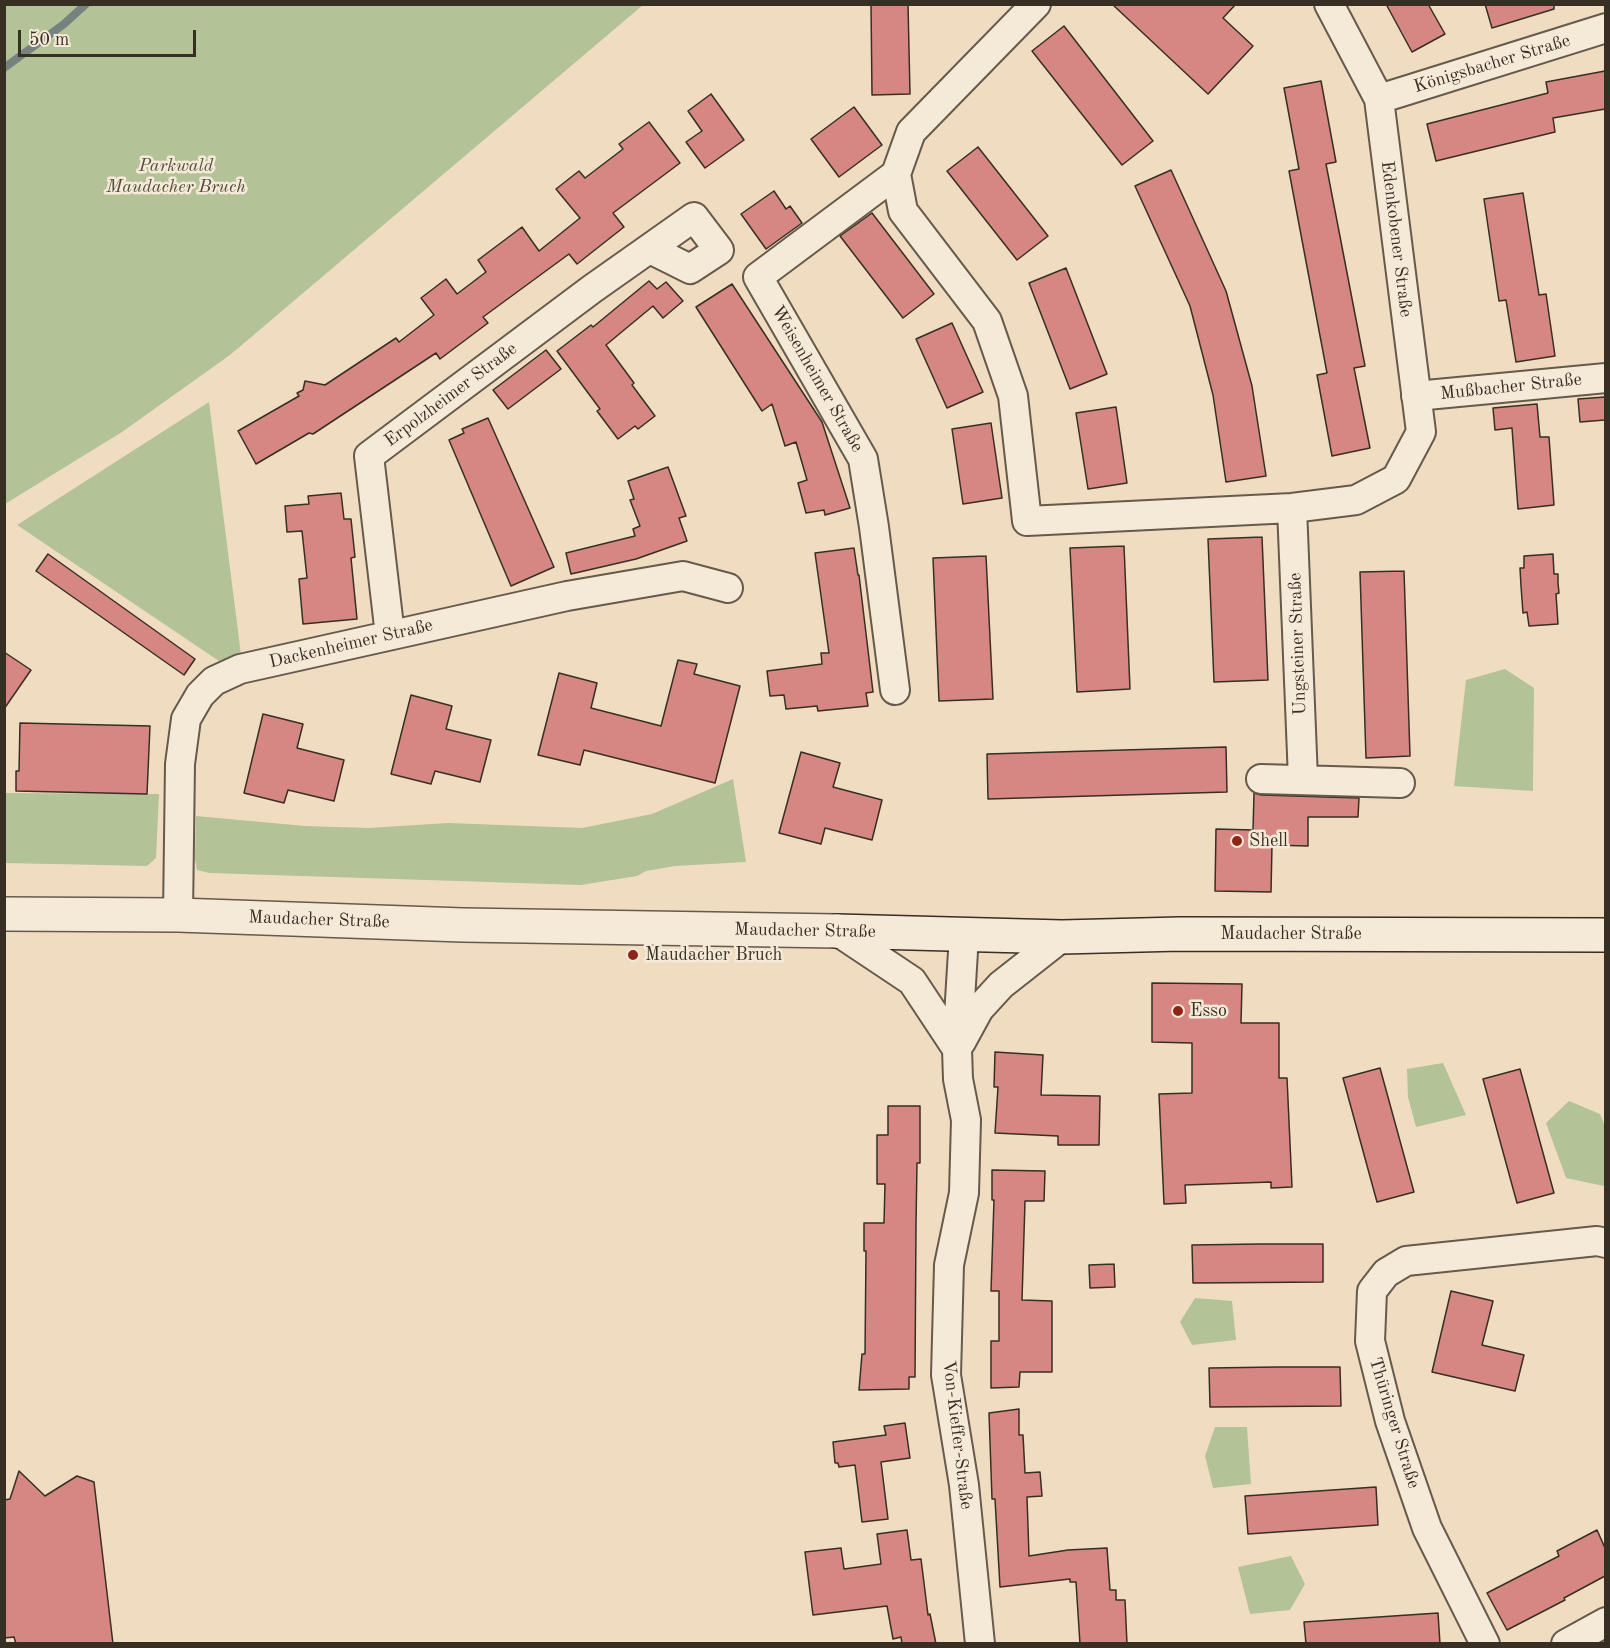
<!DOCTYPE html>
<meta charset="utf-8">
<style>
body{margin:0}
#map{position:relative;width:1610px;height:1648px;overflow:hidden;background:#f0ddc1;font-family:"Old Standard TT",serif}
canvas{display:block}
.frame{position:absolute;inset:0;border:6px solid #372e24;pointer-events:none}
.scale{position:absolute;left:18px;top:30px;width:178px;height:27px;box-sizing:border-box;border:3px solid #372e24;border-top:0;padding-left:8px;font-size:18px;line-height:21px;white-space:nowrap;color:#372e24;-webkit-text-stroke:4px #f5e9d7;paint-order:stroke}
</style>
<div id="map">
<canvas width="1610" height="1648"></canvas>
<div class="frame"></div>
<div class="scale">50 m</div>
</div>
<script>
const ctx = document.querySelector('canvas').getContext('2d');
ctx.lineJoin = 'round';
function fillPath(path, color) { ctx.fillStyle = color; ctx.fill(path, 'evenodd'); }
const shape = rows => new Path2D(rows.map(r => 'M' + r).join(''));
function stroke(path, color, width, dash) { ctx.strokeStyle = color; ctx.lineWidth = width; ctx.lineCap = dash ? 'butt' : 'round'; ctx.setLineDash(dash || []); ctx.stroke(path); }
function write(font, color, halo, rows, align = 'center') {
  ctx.font = font + ' "Old Standard TT",serif'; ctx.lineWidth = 5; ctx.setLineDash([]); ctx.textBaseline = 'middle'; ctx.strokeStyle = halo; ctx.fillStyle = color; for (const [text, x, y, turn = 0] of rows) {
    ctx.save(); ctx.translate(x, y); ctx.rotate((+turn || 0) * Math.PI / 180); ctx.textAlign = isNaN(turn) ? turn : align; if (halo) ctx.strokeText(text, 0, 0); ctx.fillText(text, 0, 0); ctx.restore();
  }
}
fillPath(shape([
 [5,4,643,4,643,5,230,355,122,432,5,504],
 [209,402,241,655,219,661,17,525],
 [1505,669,1534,688,1533,791,1454,786,1466,680],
 [733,779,746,862,675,866,646,871,637,876,581,885,209,873,197,870,195,859,196,816,305,826,368,828,448,823,582,828,652,814],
 [5,793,159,794,156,858,147,866,5,863],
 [1443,1063,1466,1115,1416,1127,1408,1097,1407,1069],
 [1569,1101,1600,1114,1605,1126,1606,1181,1604,1186,1566,1178,1546,1123],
 [1195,1298,1232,1301,1236,1340,1192,1345,1180,1322],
 [1215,1427,1247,1427,1251,1484,1213,1488,1205,1456],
 [1291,1556,1305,1584,1290,1610,1250,1614,1238,1567]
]), '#b4c298');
stroke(shape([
 [4,68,64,24,86,4]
]), '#75827f', 8);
const building = shape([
 [871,4,908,4,910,94,872,95,871,4],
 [1112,4,1236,4,1223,18,1253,46,1208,94,1112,4],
 [1386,4,1428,4,1445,34,1412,52,1386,4],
 [1485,4,1554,4,1554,9,1492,28,1485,4],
 [1064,26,1153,141,1122,165,1032,51,1064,26],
 [1605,71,1605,109,1553,118,1555,132,1436,161,1427,124,1548,93,1546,82,1605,71],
 [1321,81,1336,162,1326,164,1365,366,1354,368,1370,448,1332,456,1317,375,1327,373,1289,171,1299,169,1284,88,1321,81],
 [711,94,744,140,705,168,686,142,702,131,688,111,711,94],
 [854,107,882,145,839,177,811,139,854,107],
 [649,122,680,163,613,213,624,227,577,264,569,254,483,317,488,323,440,359,436,353,313,434,309,433,256,464,238,431,299,396,297,393,303,390,305,381,325,385,396,338,399,342,434,315,421,298,446,279,457,294,486,272,478,260,522,227,539,251,580,218,556,189,579,171,585,178,623,149,619,144,649,122],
 [978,147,1048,236,1017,260,947,171,978,147],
 [1171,170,1226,291,1252,386,1266,476,1226,482,1213,395,1190,306,1135,186,1171,170],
 [774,191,786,209,790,206,802,223,766,249,741,214,774,191],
 [1523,193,1539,295,1546,294,1555,356,1516,362,1506,300,1499,301,1484,199,1523,193],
 [872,213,934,294,903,318,840,236,872,213],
 [1066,268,1107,374,1070,389,1029,283,1066,268],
 [649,281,657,289,666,282,683,301,663,318,653,306,606,345,634,383,632,385,655,416,638,429,635,426,618,439,597,411,600,409,557,351,591,325,593,327,649,281],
 [732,284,822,422,850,508,825,515,824,510,806,513,798,483,807,480,796,442,785,446,772,404,762,411,696,307,732,284],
 [952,323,983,392,947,408,916,339,952,323],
 [546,350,561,369,508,409,493,390,546,350],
 [1605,397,1605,420,1580,422,1578,399,1605,397],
 [1537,404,1540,437,1549,437,1554,505,1518,509,1512,428,1495,430,1493,408,1537,404],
 [1116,407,1127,483,1088,489,1076,413,1116,407],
 [488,418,554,567,511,586,449,440,464,433,462,429,488,418],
 [991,423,1002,498,963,504,952,429,991,423],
 [668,467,686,516,679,518,687,541,636,559,571,574,566,553,635,536,633,529,640,526,630,500,634,499,628,481,668,467],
 [341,493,344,519,351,519,355,557,351,558,357,619,303,624,299,579,307,578,302,531,287,532,285,506,309,504,308,496,341,493],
 [1262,537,1268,680,1214,682,1208,539,1262,537],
 [1124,546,1130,689,1077,692,1070,548,1124,546],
 [854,548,858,575,859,575,873,692,866,693,868,706,818,711,817,706,786,709,784,695,770,696,767,671,822,664,821,653,829,653,815,553,854,548],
 [48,554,195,659,184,675,36,571,48,554],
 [1553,554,1554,574,1558,574,1558,583,1559,593,1556,594,1558,624,1529,626,1527,612,1523,613,1521,586,1520,568,1524,568,1524,556,1553,554],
 [986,556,993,699,939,701,933,558,986,556],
 [1404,571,1410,756,1366,758,1360,572,1404,571],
 [4,652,31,670,4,709,4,652],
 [678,660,697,664,694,674,740,686,715,783,584,750,580,765,538,755,559,673,597,683,591,708,661,726,678,660],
 [411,695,452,706,446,729,491,740,480,782,435,771,431,784,391,774,411,695],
 [263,714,303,724,297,748,344,760,334,801,288,790,284,803,244,793,263,714],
 [20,723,150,726,147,794,16,791,16,771,19,771,20,723],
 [1226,747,1227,792,988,799,987,754,1226,747],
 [801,752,840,763,833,787,882,800,872,840,825,828,821,844,779,833,801,752],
 [1254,793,1261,795,1359,798,1358,817,1308,817,1308,846,1272,845,1271,892,1215,891,1216,829,1253,830,1254,793],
 [1152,983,1242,984,1241,1023,1279,1023,1279,1078,1287,1078,1292,1187,1271,1188,1271,1182,1185,1185,1186,1203,1164,1204,1159,1094,1192,1093,1192,1043,1152,1042,1152,983],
 [995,1052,1043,1055,1041,1095,1100,1096,1099,1145,1058,1145,1058,1136,995,1133,998,1087,994,1087,995,1052],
 [1380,1068,1414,1192,1377,1202,1343,1078,1380,1068],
 [1520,1069,1554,1193,1517,1203,1483,1079,1520,1069],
 [888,1106,920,1106,920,1163,917,1163,916,1224,915,1377,909,1377,909,1389,859,1390,862,1354,865,1354,866,1251,864,1251,864,1223,884,1223,885,1184,877,1184,877,1135,888,1135,888,1106],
 [992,1170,1045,1171,1044,1201,1025,1201,1022,1300,1052,1301,1052,1372,1020,1372,1019,1387,991,1388,991,1341,999,1341,999,1291,991,1291,994,1200,992,1200,992,1170],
 [1259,1244,1323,1244,1323,1282,1193,1283,1192,1245,1259,1244],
 [1114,1264,1115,1287,1090,1288,1089,1265,1114,1264],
 [1451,1291,1493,1301,1482,1345,1524,1355,1515,1391,1432,1372,1451,1291],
 [1277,1367,1340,1367,1341,1406,1210,1407,1209,1368,1277,1367],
 [1019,1409,1019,1435,1023,1435,1025,1473,1040,1472,1042,1496,1027,1497,1029,1556,1068,1550,1107,1548,1110,1590,1116,1590,1116,1600,1125,1600,1127,1644,1080,1644,1076,1582,1070,1582,1070,1579,1000,1587,995,1499,992,1499,989,1413,1019,1409],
 [905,1423,910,1458,881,1462,888,1519,862,1522,855,1465,839,1467,838,1463,835,1463,833,1442,886,1435,884,1426,905,1423],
 [19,1471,45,1496,77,1476,94,1482,113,1644,16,1644,14,1637,4,1638,4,1500,10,1499,19,1471],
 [1376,1487,1378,1525,1248,1534,1245,1496,1376,1487],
 [907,1530,911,1560,921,1559,928,1615,930,1614,936,1644,902,1644,901,1637,893,1639,887,1606,813,1615,805,1552,841,1548,844,1569,881,1564,877,1534,907,1530],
 [1597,1530,1605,1548,1605,1576,1564,1598,1565,1600,1507,1630,1487,1593,1559,1556,1557,1551,1597,1530],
 [1438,1613,1440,1644,1306,1644,1304,1622,1438,1613]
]);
fillPath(building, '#d78783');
stroke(building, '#372e24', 1.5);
const minor = shape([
 [1036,4,911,132,896,174,903,211,987,321,1013,396,1027,521,1292,508,1356,500,1396,479,1421,432,1379,99,1329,4],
 [1379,99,1606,28],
 [1416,396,1606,378],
 [1292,508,1303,779],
 [390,635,369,456,592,289,694,217,719,250,690,269,650,249],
 [895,690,874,527,863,459,758,277,896,174],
 [1261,779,1400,783],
 [178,915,180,764,186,719,200,695,214,681,240,669,567,596,683,576,728,588],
 [837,931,912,981,957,1049],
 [964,935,957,1049,958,1079,966,1120,964,1193,949,1265,946,1375,964,1485,980,1644],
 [961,1042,979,1009,1001,985,1062,937],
 [1485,1644,1427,1528,1390,1421,1370,1341,1372,1291,1386,1273,1406,1261,1597,1241,1606,1243],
 [1566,1644,1606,1622]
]);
const tertiary = shape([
 [4,914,178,915,463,925,837,931]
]);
const secondary = shape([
 [837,931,1062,937,1180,934,1606,935]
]);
stroke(minor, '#655a4b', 32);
stroke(tertiary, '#655a4b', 36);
stroke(secondary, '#372e24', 36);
stroke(minor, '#f5e9d7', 28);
stroke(tertiary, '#f5e9d7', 33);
stroke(secondary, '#f5e9d7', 33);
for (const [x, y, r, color] of [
 [1237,841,6,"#8f2418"],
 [633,955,6,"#8f2418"],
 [1178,1011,6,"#8f2418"]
]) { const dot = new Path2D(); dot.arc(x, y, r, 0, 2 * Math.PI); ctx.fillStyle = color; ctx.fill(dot); stroke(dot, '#f5e9d7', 2); }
write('18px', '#372e24', '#f5e9d7', [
 ["Königsbacher Straße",1492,64,-17],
 ["Edenkobener Straße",1396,239,83],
 ["Weisenheimer Straße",817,379,60],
 ["Mußbacher Straße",1511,387,-6],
 ["Erpolzheimer Straße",451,395,-37],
 ["Dackenheimer Straße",351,644,-13],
 ["Ungsteiner Straße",1298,644,-92],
 ["Maudacher Straße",319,920,2],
 ["Maudacher Straße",805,931,1],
 ["Maudacher Straße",1291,934],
 ["Thüringer Straße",1394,1423,73],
 ["Von-Kieffer-Straße",957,1435,83]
]);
write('italic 18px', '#504c3b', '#f5e9d7', [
 ["Parkwald",176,166],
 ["Maudacher Bruch",176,187]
]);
write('18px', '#372e24', '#f5e9d7', [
 ["Shell",1249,841],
 ["Maudacher Bruch",645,955],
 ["Esso",1190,1011]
], 'left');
</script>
